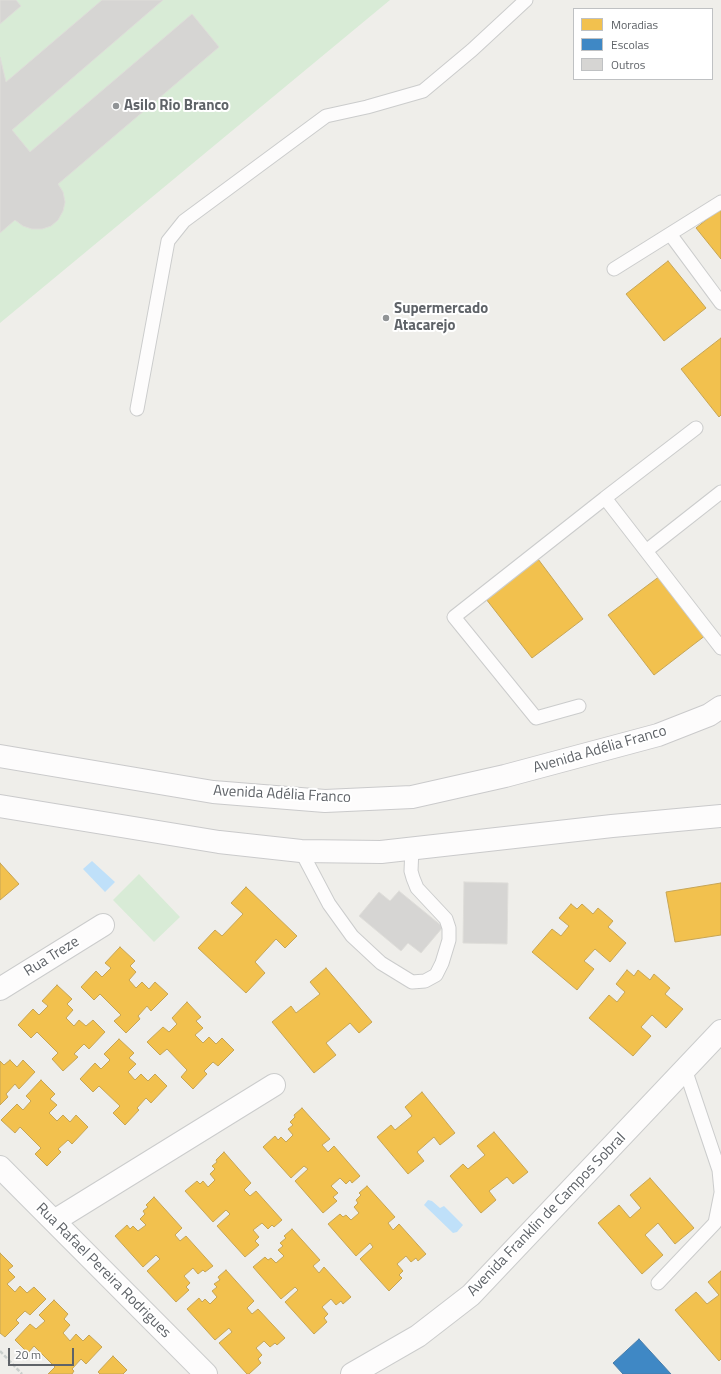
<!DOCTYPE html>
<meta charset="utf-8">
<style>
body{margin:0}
#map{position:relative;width:721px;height:1374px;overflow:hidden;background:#efeeea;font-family:"Titillium Web",sans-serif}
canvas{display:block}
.legend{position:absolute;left:573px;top:8px;width:140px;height:72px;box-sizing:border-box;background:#fff;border:1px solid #bfc1c3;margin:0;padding:5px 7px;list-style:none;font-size:12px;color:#5f6368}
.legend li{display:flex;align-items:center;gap:8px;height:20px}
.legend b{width:20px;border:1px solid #bfc1c3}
.scale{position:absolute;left:8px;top:1348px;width:66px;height:18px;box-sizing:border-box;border:2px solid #5f6368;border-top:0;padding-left:5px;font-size:12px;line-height:14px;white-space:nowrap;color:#5f6368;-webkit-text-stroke:3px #fff;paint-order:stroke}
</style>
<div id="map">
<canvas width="721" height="1374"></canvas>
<ul class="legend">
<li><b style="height:11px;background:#f2c14e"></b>Moradias</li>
<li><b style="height:11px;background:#3f88c5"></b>Escolas</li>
<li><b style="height:11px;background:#d6d5d3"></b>Outros</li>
</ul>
<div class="scale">20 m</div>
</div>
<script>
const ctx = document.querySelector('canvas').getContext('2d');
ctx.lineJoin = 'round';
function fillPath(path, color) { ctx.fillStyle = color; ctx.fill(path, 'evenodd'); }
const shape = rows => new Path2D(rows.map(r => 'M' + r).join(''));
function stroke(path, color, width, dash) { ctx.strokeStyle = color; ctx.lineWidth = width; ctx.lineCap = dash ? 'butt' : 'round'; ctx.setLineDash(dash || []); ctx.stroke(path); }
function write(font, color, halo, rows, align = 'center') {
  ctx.font = font + ' "Titillium Web",sans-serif'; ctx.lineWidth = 4; ctx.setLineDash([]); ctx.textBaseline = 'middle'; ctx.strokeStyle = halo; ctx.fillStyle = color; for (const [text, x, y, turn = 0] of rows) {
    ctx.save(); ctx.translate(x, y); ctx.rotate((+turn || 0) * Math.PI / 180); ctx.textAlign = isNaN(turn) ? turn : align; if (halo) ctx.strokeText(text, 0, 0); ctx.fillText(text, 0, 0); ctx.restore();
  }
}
fillPath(shape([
 [0,0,390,0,0,323],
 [139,874,180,917,154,942,113,900]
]), '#d8ebd6');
fillPath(shape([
 [92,861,115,882,105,892,83,869],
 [428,1200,432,1201,440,1208,444,1206,463,1225,457,1232,453,1233,424,1205]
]), '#bfe0f9');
const homes = shape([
 [721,208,721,259,696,228,721,208],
 [668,261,706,308,664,341,626,294,668,261],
 [721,338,721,415,719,417,681,369,721,338],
 [538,559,583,619,532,658,486,599,538,559],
 [660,576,706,635,654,675,608,615,660,576],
 [0,863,19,884,0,900,0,863],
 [721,883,721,935,675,942,666,892,721,883],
 [246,887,297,936,285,948,276,939,255,962,265,973,246,993,198,948,215,930,222,936,243,914,231,903,246,887],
 [571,904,577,909,582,904,593,914,598,908,613,921,608,927,626,943,610,962,595,949,584,961,594,969,577,990,532,952,552,929,561,936,569,926,559,918,571,904],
 [120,947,135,961,130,966,136,972,129,980,136,988,142,982,149,989,155,982,168,994,151,1011,147,1006,138,1016,140,1019,126,1033,114,1021,121,1015,100,994,94,1000,81,987,96,971,102,977,111,968,105,963,120,947],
 [326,968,372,1022,359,1033,350,1023,326,1043,336,1055,314,1073,272,1022,291,1006,296,1013,320,994,310,982,326,968],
 [627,970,634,976,638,970,650,980,654,974,670,988,665,994,683,1009,666,1028,652,1015,641,1027,651,1036,633,1056,589,1018,609,995,617,1002,625,992,616,984,627,970],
 [57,985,72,999,67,1004,73,1010,66,1018,74,1026,79,1020,86,1026,93,1020,105,1032,89,1049,84,1044,74,1054,78,1057,63,1071,52,1059,58,1053,37,1032,31,1038,18,1025,33,1009,39,1015,48,1006,42,1001,57,985],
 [187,1002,201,1017,196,1021,203,1028,195,1035,203,1043,209,1037,216,1044,222,1038,234,1050,218,1066,213,1062,204,1071,207,1074,193,1089,181,1077,187,1070,167,1049,160,1055,147,1042,163,1027,169,1032,177,1024,172,1018,187,1002],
 [119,1039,134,1053,129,1058,136,1064,128,1072,135,1080,141,1074,148,1081,155,1074,167,1086,151,1103,146,1098,137,1108,139,1110,125,1125,113,1113,120,1106,99,1086,93,1092,80,1079,95,1063,101,1069,110,1060,104,1054,119,1039],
 [10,1060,17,1067,23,1060,35,1072,19,1089,15,1084,6,1094,8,1097,0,1105,0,1061,4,1065,10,1060],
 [41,1080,55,1094,50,1099,57,1105,49,1113,57,1121,63,1115,70,1122,76,1115,88,1127,72,1144,68,1140,58,1149,61,1152,47,1166,35,1154,41,1148,20,1127,15,1133,1,1120,17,1104,23,1110,31,1101,26,1096,41,1080],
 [422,1092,455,1133,440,1145,434,1137,417,1152,424,1161,408,1174,377,1137,391,1125,395,1130,412,1116,405,1107,422,1092],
 [302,1108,330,1139,322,1145,328,1152,334,1146,360,1176,352,1183,350,1180,346,1184,340,1178,331,1186,338,1193,333,1197,337,1201,323,1213,295,1181,308,1169,304,1166,291,1178,263,1147,275,1136,278,1140,281,1137,286,1142,293,1135,288,1129,293,1125,290,1122,295,1117,294,1115,302,1108],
 [494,1132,528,1172,513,1184,507,1177,489,1191,496,1200,481,1213,450,1176,463,1164,468,1169,485,1155,477,1146,494,1132],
 [224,1152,251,1183,244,1190,250,1196,256,1191,282,1220,274,1227,272,1225,268,1229,262,1223,253,1230,259,1237,255,1241,259,1245,245,1257,217,1226,230,1214,226,1210,213,1222,185,1191,197,1181,200,1184,203,1181,208,1187,215,1180,210,1174,215,1169,212,1166,217,1162,216,1160,224,1152],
 [650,1178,694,1228,675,1244,658,1223,645,1235,663,1255,642,1274,598,1223,619,1205,630,1218,641,1208,630,1195,650,1178],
 [367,1186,395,1217,388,1223,393,1230,399,1224,426,1254,418,1261,416,1258,411,1262,406,1256,397,1264,403,1271,399,1275,402,1278,389,1291,360,1259,373,1247,370,1243,356,1256,328,1224,340,1214,343,1217,346,1215,351,1220,359,1213,354,1207,358,1203,356,1200,361,1195,359,1193,367,1186],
 [154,1197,182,1228,175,1235,180,1241,186,1236,213,1266,205,1272,203,1270,198,1274,193,1268,184,1276,190,1283,186,1287,189,1290,176,1302,147,1271,160,1259,156,1255,143,1267,115,1236,127,1225,130,1229,133,1226,138,1231,146,1225,140,1219,145,1214,143,1211,148,1207,146,1205,154,1197],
 [292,1229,320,1260,313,1266,319,1273,324,1267,351,1297,343,1304,341,1301,336,1305,331,1299,322,1307,328,1314,324,1318,327,1322,314,1334,285,1302,298,1290,295,1287,281,1299,253,1267,265,1257,268,1260,271,1258,276,1263,284,1256,278,1250,283,1246,280,1243,286,1238,284,1236,292,1229],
 [0,1253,13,1266,8,1270,15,1277,7,1284,15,1292,20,1286,27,1293,34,1287,46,1299,30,1315,25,1311,16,1320,19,1323,5,1337,0,1333,0,1253],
 [226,1270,254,1301,247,1308,252,1314,258,1309,285,1338,277,1345,275,1343,270,1347,264,1341,256,1348,262,1355,258,1359,261,1363,249,1374,247,1374,219,1343,232,1332,229,1328,215,1340,187,1309,199,1298,202,1302,205,1299,210,1304,217,1297,212,1291,217,1287,214,1284,220,1280,218,1277,226,1270],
 [721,1271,721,1359,719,1361,675,1310,696,1292,707,1304,719,1295,708,1282,721,1271],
 [54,1300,68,1314,64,1319,70,1325,63,1333,70,1341,76,1334,83,1341,89,1335,102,1347,86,1364,81,1359,72,1369,74,1371,72,1374,48,1374,55,1367,34,1346,28,1353,15,1340,30,1324,36,1329,45,1321,39,1315,54,1300],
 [113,1356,127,1370,123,1374,100,1374,98,1372,113,1356]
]);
fillPath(homes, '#f2c14e');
stroke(homes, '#c6a556', 1);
const schools = shape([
 [639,1339,671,1374,623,1374,613,1363,639,1339]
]);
fillPath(schools, '#3f88c5');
stroke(schools, '#497da9', 1);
const building = shape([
 [0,0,16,0,21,6,0,24,0,0],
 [102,0,163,0,12,130,30,152,192,14,219,47,58,184,63,192,65,202,63,211,58,220,51,226,42,229,32,229,23,226,15,220,0,233,0,57,6,82,102,0],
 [464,882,508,883,507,944,463,943,464,882],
 [399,891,443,927,421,953,408,943,401,951,359,916,379,892,390,901,399,891]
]);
fillPath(building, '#d6d5d3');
stroke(building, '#deddd9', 1);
const service = shape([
 [670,234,721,303],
 [614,269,721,202],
 [137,409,168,241,184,221,326,116,367,107,423,91,472,50,526,0],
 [605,498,696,428],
 [646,551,721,492],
 [579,706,536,718,454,617,605,498,721,648],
 [301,851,329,904,352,936,381,963,412,982,425,981,436,975,442,963,449,940,449,928,446,919,417,888,413,878,411,871,412,848],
 [685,1069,719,1170,721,1191],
 [658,1283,715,1223,721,1193]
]);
const minor = shape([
 [0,989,103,925],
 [0,1167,206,1374],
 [54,1221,274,1085],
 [352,1374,418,1336,471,1295,721,1031]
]);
const secondary = shape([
 [0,756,213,792,325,801,412,797,505,776,658,735,709,715,721,707],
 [0,806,219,842,301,851,381,852,612,826,721,816]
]);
stroke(service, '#cbcccc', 15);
stroke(minor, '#cbcccc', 24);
stroke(secondary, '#cacacb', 24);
stroke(shape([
 [0,1351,22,1374]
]), '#cacfcc', 2.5, [4, 2]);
stroke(service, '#fdfcfc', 13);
stroke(minor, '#fdfcfc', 22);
stroke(secondary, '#fdfcfc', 22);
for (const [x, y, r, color] of [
 [116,106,4,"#919496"],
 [386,318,4,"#919496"]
]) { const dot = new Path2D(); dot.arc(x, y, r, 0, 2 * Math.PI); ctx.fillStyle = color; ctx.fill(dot); stroke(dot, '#fff', 1.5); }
write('bold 15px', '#5f6368', '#fff', [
 ["Asilo Rio Branco",124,106],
 ["Supermercado",394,309],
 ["Atacarejo",394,326]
], 'left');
write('15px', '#5f6368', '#fff', [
 ["Avenida Adélia Franco",600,750,-16],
 ["Avenida Adélia Franco",282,795,3],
 ["Rua Treze",52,957,-32],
 ["Avenida Franklin de Campos Sobral",547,1215,-46],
 ["Rua Rafael Pereira Rodrigues",103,1271,45]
]);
</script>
